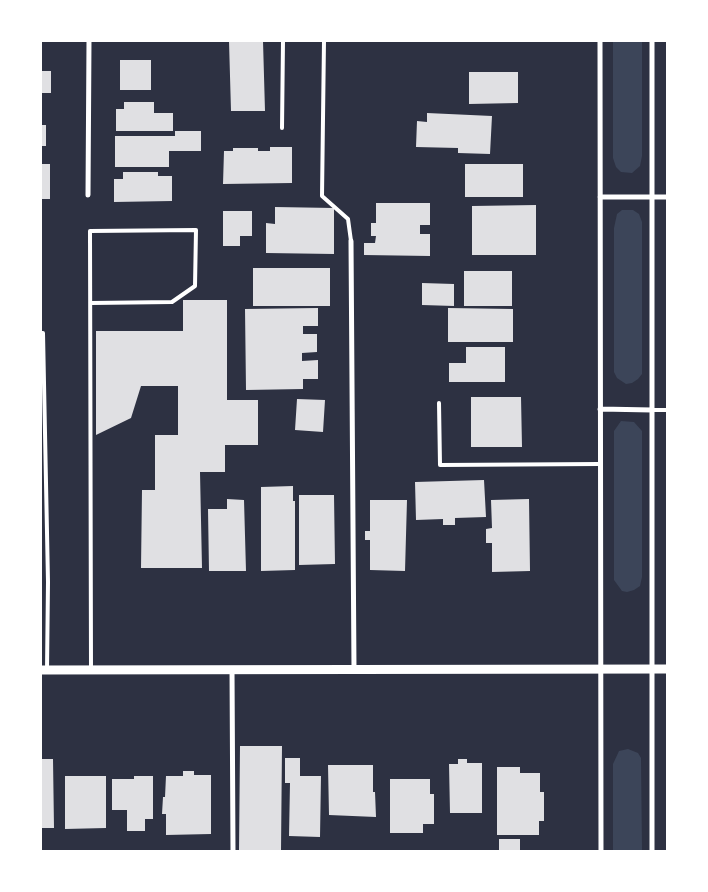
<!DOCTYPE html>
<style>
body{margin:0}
#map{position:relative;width:708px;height:892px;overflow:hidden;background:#2d3142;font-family:Inter,sans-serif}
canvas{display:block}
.frame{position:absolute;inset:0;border:42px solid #fff;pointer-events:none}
</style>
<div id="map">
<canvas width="708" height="892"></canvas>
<div class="frame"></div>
</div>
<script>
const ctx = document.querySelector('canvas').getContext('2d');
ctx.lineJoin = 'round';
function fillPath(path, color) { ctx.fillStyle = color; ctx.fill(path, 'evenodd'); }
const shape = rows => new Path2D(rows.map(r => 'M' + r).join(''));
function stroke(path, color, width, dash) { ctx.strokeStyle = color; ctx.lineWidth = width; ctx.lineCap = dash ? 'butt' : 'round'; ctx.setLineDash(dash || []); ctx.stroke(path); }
fillPath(shape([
 [613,41,642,41,642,156,640,166,632,173,621,172,616,167,613,158],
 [622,210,633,210,639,214,642,222,642,374,638,379,632,383,626,384,617,378,614,372,614,228,617,214],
 [621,421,634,422,642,431,642,577,640,586,634,590,627,592,622,591,614,580,614,431],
 [628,749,638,753,641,758,642,851,613,851,613,764,619,751]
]), '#3c4559');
fillPath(shape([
 [229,41,263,41,265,111,231,111],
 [120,60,151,60,151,90,120,90],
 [41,71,51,71,51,93,41,93],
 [469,72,518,72,518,103,469,104],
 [124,102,154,102,154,113,173,113,173,131,116,131,116,109,124,109],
 [427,113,492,116,490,154,458,153,458,148,416,147,417,121,427,122],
 [41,125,46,125,46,146,41,146],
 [175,131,201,131,201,151,169,151,169,167,115,167,115,136,175,136],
 [270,147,292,147,292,183,223,184,224,151,233,151,233,148,258,148,258,151,270,151],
 [41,164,50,164,50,199,41,199],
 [465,164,523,164,523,197,465,197],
 [123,172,158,172,158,176,172,176,172,201,114,202,114,179,123,179],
 [376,203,430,203,430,225,420,225,420,234,430,234,430,256,364,255,364,243,375,243,376,236,371,236,371,223,376,223],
 [536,205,536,255,472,255,472,206],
 [275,207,334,208,334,254,266,253,266,223,275,224],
 [223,211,252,211,252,236,240,236,240,246,223,246],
 [253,268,330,268,330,306,253,306],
 [464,271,512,271,512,306,464,306],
 [422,283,454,284,454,306,422,305],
 [183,300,227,300,227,400,258,400,258,445,225,445,225,472,200,472,202,568,141,568,142,490,155,490,155,435,178,435,178,386,141,386,131,418,96,435,96,331,183,331],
 [318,308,318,326,303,326,303,334,317,334,317,352,302,353,302,361,318,360,318,379,303,379,303,389,246,390,245,309],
 [448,308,513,309,513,342,448,342],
 [466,347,505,347,505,382,449,382,449,363,466,363],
 [471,397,521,397,522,447,471,447],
 [297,399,325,400,323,432,295,430],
 [484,480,486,517,455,518,455,525,443,525,443,519,416,520,415,482],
 [293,486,293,501,295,501,295,570,261,571,261,487],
 [299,495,334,495,335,564,299,565],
 [227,499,244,500,246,571,209,571,208,509,227,509],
 [529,499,530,571,492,572,492,543,486,543,486,529,492,528,491,500],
 [370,500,407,500,405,571,370,570,370,540,365,540,365,531,370,531],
 [240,746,282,746,281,851,239,851],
 [285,758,300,758,300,776,321,776,320,837,289,836,290,783,285,783],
 [41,759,53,759,54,828,41,828],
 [458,759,467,759,467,763,482,763,482,813,450,813,449,764,458,764],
 [328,765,373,765,373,792,375,792,376,817,329,815],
 [497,767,520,767,520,773,540,773,540,792,544,792,544,821,539,821,539,835,497,835],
 [183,771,194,771,194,775,211,775,211,834,166,835,166,814,162,814,163,797,165,797,166,776,183,776],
 [65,776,106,776,106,828,65,829],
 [134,776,153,776,153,819,145,819,145,831,127,831,127,810,112,810,112,779,134,779],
 [390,779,430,779,430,794,434,794,434,824,423,824,423,833,390,833],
 [499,839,520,839,520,851,499,851]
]), '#e0e0e3');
stroke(shape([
 [324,41,322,196,348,219,351,241],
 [282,128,283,41],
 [91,303,172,302,195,286,196,230,90,231,91,670],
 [41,333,43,333,48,582,47,670],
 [439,403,440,465,600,464],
 [652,410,667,410]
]), '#fff', 4);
stroke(shape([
 [600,41,601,851],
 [652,41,652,851],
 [88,195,89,41],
 [600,197,667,197],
 [351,241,354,669],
 [600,409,652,410],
 [232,669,233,851]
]), '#fff', 5);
stroke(shape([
 [41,670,667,669]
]), '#fff', 9);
</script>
